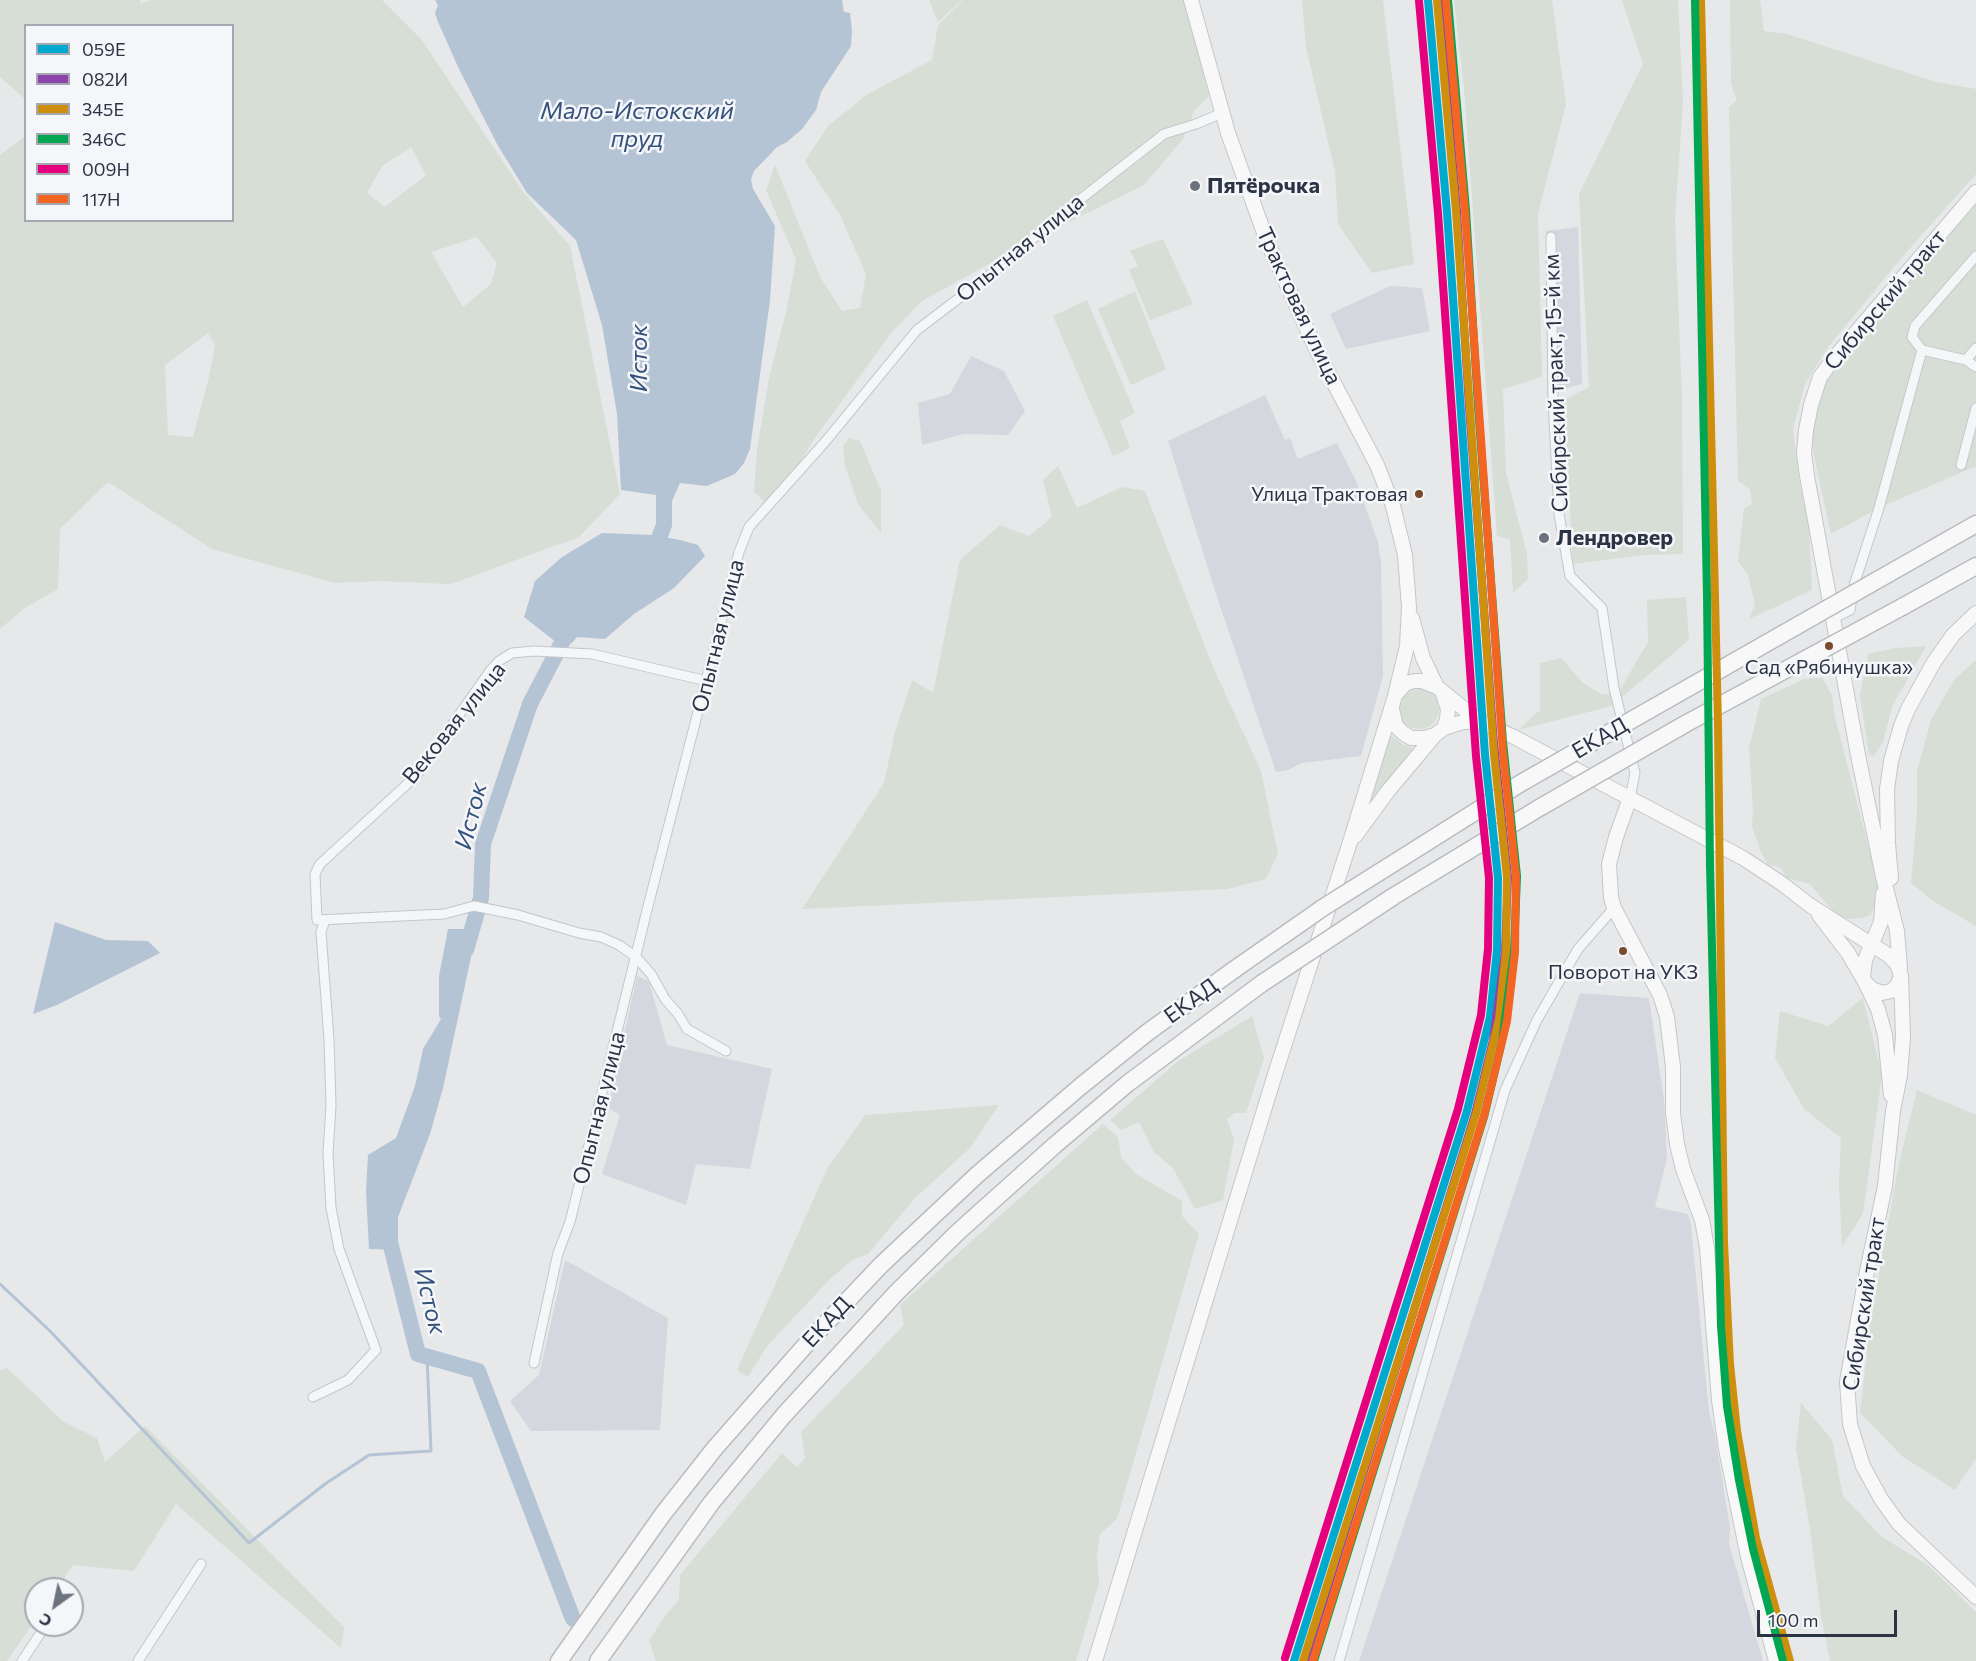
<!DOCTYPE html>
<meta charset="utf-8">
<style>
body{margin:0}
#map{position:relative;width:1976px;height:1661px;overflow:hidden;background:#e6e8ea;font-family:Commissioner,sans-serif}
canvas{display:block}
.legend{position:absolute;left:24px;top:24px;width:210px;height:198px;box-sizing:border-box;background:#f4f6f9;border:2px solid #a4a8b1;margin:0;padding:8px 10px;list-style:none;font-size:18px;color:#2b3445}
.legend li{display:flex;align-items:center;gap:12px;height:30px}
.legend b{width:30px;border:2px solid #a4a8b1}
.north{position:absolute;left:24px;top:1577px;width:60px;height:60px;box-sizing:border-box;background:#f4f6f9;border:2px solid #a4a8b1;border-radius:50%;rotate:213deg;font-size:16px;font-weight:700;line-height:24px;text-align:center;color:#2b3445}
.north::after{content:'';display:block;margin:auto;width:21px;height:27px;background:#6c737f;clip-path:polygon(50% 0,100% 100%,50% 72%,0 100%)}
.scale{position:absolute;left:1757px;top:1610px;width:140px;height:27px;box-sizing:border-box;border:3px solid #2b3445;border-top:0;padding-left:8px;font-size:18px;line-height:21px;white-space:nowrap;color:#2b3445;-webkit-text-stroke:4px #f4f6f9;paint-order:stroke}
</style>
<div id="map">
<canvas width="1976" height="1661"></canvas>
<ul class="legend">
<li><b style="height:8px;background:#00a9ce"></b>059Е</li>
<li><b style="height:8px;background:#8e44ad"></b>082И</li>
<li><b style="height:8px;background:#ce8f0e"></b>345Е</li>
<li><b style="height:8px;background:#00a651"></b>346С</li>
<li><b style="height:8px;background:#e5007d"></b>009Н</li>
<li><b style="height:8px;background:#f26522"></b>117Н</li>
</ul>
<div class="north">С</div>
<div class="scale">100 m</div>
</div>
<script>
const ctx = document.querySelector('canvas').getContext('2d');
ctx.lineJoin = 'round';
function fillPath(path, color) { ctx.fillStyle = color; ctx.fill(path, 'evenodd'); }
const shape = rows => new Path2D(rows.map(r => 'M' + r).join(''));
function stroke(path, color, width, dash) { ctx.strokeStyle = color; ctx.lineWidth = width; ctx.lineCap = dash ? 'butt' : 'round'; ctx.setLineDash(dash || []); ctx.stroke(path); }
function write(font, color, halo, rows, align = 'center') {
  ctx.font = font + ' Commissioner,sans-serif'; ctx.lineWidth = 5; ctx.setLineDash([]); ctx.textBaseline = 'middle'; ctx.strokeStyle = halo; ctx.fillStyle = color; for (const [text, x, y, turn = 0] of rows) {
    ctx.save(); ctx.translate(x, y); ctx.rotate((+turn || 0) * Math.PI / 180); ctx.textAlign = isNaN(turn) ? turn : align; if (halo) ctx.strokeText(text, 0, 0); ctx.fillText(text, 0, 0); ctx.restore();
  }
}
fillPath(shape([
 [1578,227,1582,384,1548,393,1546,231],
 [1390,286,1422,288,1430,331,1346,349,1330,314],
 [971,356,1004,371,1025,411,1008,435,964,434,922,445,918,403,950,394],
 [1265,395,1285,440,1290,438,1298,459,1337,443,1356,481,1378,542,1381,562,1383,676,1361,756,1302,763,1288,770,1276,772,1217,597,1168,441],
 [637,976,649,981,667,1045,772,1069,750,1169,696,1164,686,1205,602,1174,620,1115,608,1108],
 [1580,993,1649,998,1664,1100,1667,1158,1655,1207,1688,1214,1691,1225,1709,1412,1715,1435,1730,1528,1729,1544,1763,1661,1359,1661],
 [565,1260,668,1318,660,1430,531,1431,510,1401,539,1375]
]), '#d4d7dd');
fillPath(shape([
 [0,0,140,0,141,4,151,0,382,0,421,39,524,193,570,246,620,494,579,537,451,584,378,581,335,583,212,549,108,482,60,529,58,589,23,609,0,629,0,155,25,136,26,220,232,220,232,26,26,26,25,99,0,77],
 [411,147,426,175,385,207,367,193,382,166],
 [477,237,497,263,491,284,463,307,431,252],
 [208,333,215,345,209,377,193,437,168,435,165,365],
 [929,0,962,0,938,22],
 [963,0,1185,0,1209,96,1194,111,1183,139,1144,185,1032,240,922,301,891,333,813,441,794,472,765,502,754,492,757,450,769,378,787,308,796,260,766,190,775,165,820,277,842,311,860,308,866,274,840,215,805,161,828,126,868,94,932,60,938,25],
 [1302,0,1383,0,1414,264,1372,273,1338,224,1335,172,1306,47],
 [1454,0,1552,0,1566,104,1538,214,1542,377,1503,389,1506,473,1527,554,1528,579,1513,593,1510,539,1497,536,1464,89],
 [1622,0,1678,0,1683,101,1675,218,1682,399,1683,554,1645,555,1573,564,1564,400,1589,387,1579,194,1643,64],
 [1730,0,1760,0,1764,31,1787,34,1936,82,1976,89,1976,174,1902,257,1829,346,1805,384,1793,429,1799,480,1809,527,1812,590,1749,619,1755,605,1748,575,1738,561,1744,508,1752,504,1750,489,1738,481,1729,107,1737,100,1731,84],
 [1976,200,1976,466,1879,508,1831,534,1809,432,1820,393,1834,365,1932,254],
 [1163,239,1193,304,1150,320,1129,270,1138,266,1130,251],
 [1135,291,1166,369,1131,385,1098,309],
 [1087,300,1135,413,1120,421,1130,448,1113,456,1053,316],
 [849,438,860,441,881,491,881,533,858,504,845,465,843,446],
 [1058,466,1077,508,1122,487,1145,491,1213,667,1261,771,1278,854,1266,879,1227,889,802,909,884,783,895,732,912,680,933,693,960,560,1000,525,1029,536,1052,517,1043,480],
 [1686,597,1689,640,1612,706,1518,730,1540,710,1540,663,1561,658,1583,683,1601,694,1617,695,1648,642,1647,600],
 [1926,646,1892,707,1883,742,1874,756,1869,755,1860,696,1868,654,1896,648],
 [1976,660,1976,926,1933,901,1911,883,1917,813,1917,771,1931,720,1954,680],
 [1822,678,1832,695,1835,717,1870,853,1881,883,1878,904,1870,915,1862,918,1850,919,1837,916,1810,884,1787,878,1780,867,1768,865,1761,852,1752,827,1753,808,1749,748,1761,699,1804,679],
 '1399 709a20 20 0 1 1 40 0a20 20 0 1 1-40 0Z',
 [1390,735,1404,745,1416,749,1365,811],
 [1863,998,1882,1075,1863,1214,1842,1246,1839,1184,1841,1138,1804,1109,1775,1058,1780,1011,1828,1026],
 [1252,1016,1264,1058,1246,1113,1235,1113,1227,1119,1234,1139,1223,1200,1195,1209,1173,1168,1154,1152,1139,1122,1121,1130,1110,1120,1177,1062],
 [1917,1090,1976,1115,1976,1458,1955,1490,1903,1457,1860,1413,1870,1324,1899,1163],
 [999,1105,969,1149,915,1198,868,1254,852,1260,830,1279,767,1346,748,1377,737,1370,827,1169,865,1115],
 [1103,1124,1118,1137,1121,1157,1136,1174,1182,1201,1182,1216,1199,1234,1117,1519,1100,1534,1097,1556,1099,1583,1076,1661,656,1661,649,1641,665,1616,679,1600,680,1575,782,1453,797,1467,805,1458,801,1432,904,1325,900,1305],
 [7,1368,64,1422,97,1438,105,1462,145,1426,344,1627,341,1648,176,1504,134,1571,73,1565,57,1589,36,1589,36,1619,7,1661,0,1661,0,1371],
 [1801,1403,1832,1440,1843,1496,1882,1537,1929,1566,1976,1612,1976,1661,1830,1661,1821,1616,1810,1529,1796,1448]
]), '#d6ded6');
fillPath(shape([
 [435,0,842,0,844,12,850,13,852,31,851,46,821,92,816,110,802,129,787,142,777,147,754,171,751,179,753,189,775,226,770,300,750,449,744,463,735,474,707,486,680,483,669,508,659,505,656,495,621,490,617,414,602,325,576,240,527,193,497,144,459,69,438,22,435,13,438,5],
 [660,525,668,526,668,538,680,540,698,545,705,556,674,588,634,614,605,639,577,637,572,643,561,646,524,617,535,581,562,557,602,533,654,535],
 [55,922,106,940,148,941,160,953,57,1005,33,1014],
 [448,929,477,929,443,1088,430,1134,398,1217,398,1250,369,1249,366,1191,368,1155,396,1138,415,1086,423,1049,441,1019,439,1016,439,976]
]), '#b4c4d5');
stroke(shape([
 [0,1284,50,1331,249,1543,325,1484,369,1455,431,1451,427,1356]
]), '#b4c4d5', 3);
stroke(shape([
 [656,546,664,525,664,483],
 [466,950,481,898,483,844,530,704,570,627],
 [387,1230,418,1354,478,1371,573,1619]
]), '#b4c4d5', 16);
const street = shape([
 [1551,237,1553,400,1559,514,1570,576,1602,608,1614,688,1635,773,1630,798],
 [1976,256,1915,326,1912,337,1922,350,1966,360,1976,367],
 [1966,360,1976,348],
 [1961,465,1976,408],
 [1832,619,1850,610,1855,582,1879,508,1922,350],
 [707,681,592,654,534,651,512,653,499,661,490,671,416,776,320,864,315,874,317,920,444,914,474,906,518,915,579,933,601,937,619,945,636,957,651,974,665,999,678,1014,687,1029,726,1051],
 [534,1363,558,1253,570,1222,647,910,739,552,749,527,825,442,917,330,996,270,1064,212,1164,134,1196,124,1222,113],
 [313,1397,348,1380,376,1350,339,1249,331,1208,328,1153,331,1105,329,1040,321,932,325,920],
 [22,1661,46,1625],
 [138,1661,201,1564],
 [1339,1661,1505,1090,1537,1020,1578,949,1614,908]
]);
const secondary = shape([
 [1412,618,1423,658,1437,687],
 [1442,691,1448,709,1447,719,1444,728],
 [1396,694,1406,683,1415,681,1422,681,1437,687,1479,721,1514,737,1743,858,1781,883,1811,906,1888,955,1897,964,1901,976,1903,1037,1900,1075,1893,1111,1885,1186,1865,1281,1847,1382,1850,1424,1863,1466,1881,1499,1899,1524,1976,1597],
 [1392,709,1396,726,1403,733,1411,738,1425,738,1435,735],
 [1630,798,1616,837,1609,864,1611,897,1614,908,1660,995,1667,1017,1673,1067,1673,1113,1677,1144,1683,1169,1702,1220,1707,1248,1719,1400,1726,1449,1748,1557,1776,1661],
 [1355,836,1388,791,1435,735,1444,728,1463,722,1479,721],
 [1891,878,1888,843,1887,789,1891,761,1901,726,1908,709,1934,662,1953,635,1976,613],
 [1819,915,1848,953,1865,982,1872,989,1882,993,1891,991,1897,986,1901,976],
 [1900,968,1897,931,1883,877,1858,755,1807,476,1804,453,1806,430,1811,405,1820,377,1835,357,1976,192],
 [1863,977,1865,960,1881,922,1883,894],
 [1866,984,1878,1009,1885,1035,1891,1095],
 [1095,1661,1276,1071,1350,842,1395,696,1407,646,1409,607,1405,555,1393,506,1377,465,1316,349,1267,241,1228,133,1191,0]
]);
const highway = shape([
 [1888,574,1976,524],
 [1902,607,1976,566],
 [559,1661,663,1514,715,1448,810,1340,881,1265,978,1174,1081,1086,1148,1032,1235,969],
 [598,1661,712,1502,784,1415,897,1292,958,1232,1055,1145,1127,1084,1261,984]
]);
stroke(street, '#c4c6c8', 11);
stroke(secondary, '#c4c6c8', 16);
stroke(highway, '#b8bbbf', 19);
stroke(street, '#f5f6f7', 9);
stroke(secondary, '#f8f8f8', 14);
stroke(highway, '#f8f8f8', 16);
const highwayBridge = shape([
 [1235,969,1324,907,1521,783,1888,574],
 [1261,984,1394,896,1539,808,1687,723,1902,607]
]);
stroke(highwayBridge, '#b8bbbf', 19, []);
stroke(highwayBridge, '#f8f8f8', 16);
stroke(shape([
 [1294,1661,1467,1111,1490,1017,1497,950,1498,878,1485,755,1447,212,1428,0]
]), '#00a9ce', 8);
stroke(shape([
 [1305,1661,1475,1114,1493,1040,1505,951,1508,877,1494,743,1469,407,1457,211,1439,0]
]), '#8e44ad', 8);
stroke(shape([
 [1701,0,1718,724,1724,1243,1730,1364,1737,1431,1756,1538,1790,1661],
 [1303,1661,1476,1114,1499,1019,1506,951,1507,877,1494,754,1456,211,1437,0]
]), '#ce8f0e', 8);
stroke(shape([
 [1695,0,1707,595,1710,865,1721,1326,1727,1406,1739,1480,1753,1549,1783,1661],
 [1314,1661,1484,1117,1502,1041,1514,951,1517,876,1503,742,1478,406,1466,210,1448,0]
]), '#00a651', 8);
stroke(shape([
 [1285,1658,1458,1109,1481,1015,1488,949,1489,878,1476,756,1438,213,1419,1]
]), '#e5007d', 8);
stroke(shape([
 [1313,1661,1484,1116,1507,1021,1515,952,1516,876,1503,753,1465,211,1446,0]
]), '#f26522', 8);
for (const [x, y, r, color] of [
 [1195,186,6,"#6c737f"],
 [1419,494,5,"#7a4b2a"],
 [1544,538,6,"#6c737f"],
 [1829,646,5,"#7a4b2a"],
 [1623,951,5,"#7a4b2a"]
]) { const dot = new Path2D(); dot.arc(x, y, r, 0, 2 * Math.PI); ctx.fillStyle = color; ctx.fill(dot); stroke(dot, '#f4f6f9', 2); }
write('20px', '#2b3445', '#f4f6f9', [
 ["Улица Трактовая",1408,494,"right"],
 ["Сад «Рябинушка»",1829,667],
 ["Поворот на УКЗ",1623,972]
]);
write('bold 22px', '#2b3445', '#f4f6f9', [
 ["Пятёрочка",1207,186],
 ["Лендровер",1556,538]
], 'left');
write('22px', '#2b3445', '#f4f6f9', [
 ["Опытная улица",1020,248,-39],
 ["Сибирский тракт",1885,300,-50],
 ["Трактовая улица",1299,306,65],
 ["Сибирский тракт, 15-й км",1556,383,-92],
 ["Опытная улица",718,636,-76],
 ["Вековая улица",454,723,-51],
 ["ЕКАД",1600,738,-30],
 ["ЕКАД",1191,1001,-36],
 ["Опытная улица",599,1108,-76],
 ["Сибирский тракт",1864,1304,-81],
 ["ЕКАД",827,1322,-47]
]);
write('italic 24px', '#34527a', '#f4f6f9', [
 ["Мало-Истокский",637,111],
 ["пруд",637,139],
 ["Исток",639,358,-90],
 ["Исток",471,816,-76],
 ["Исток",430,1301,76]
]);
</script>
